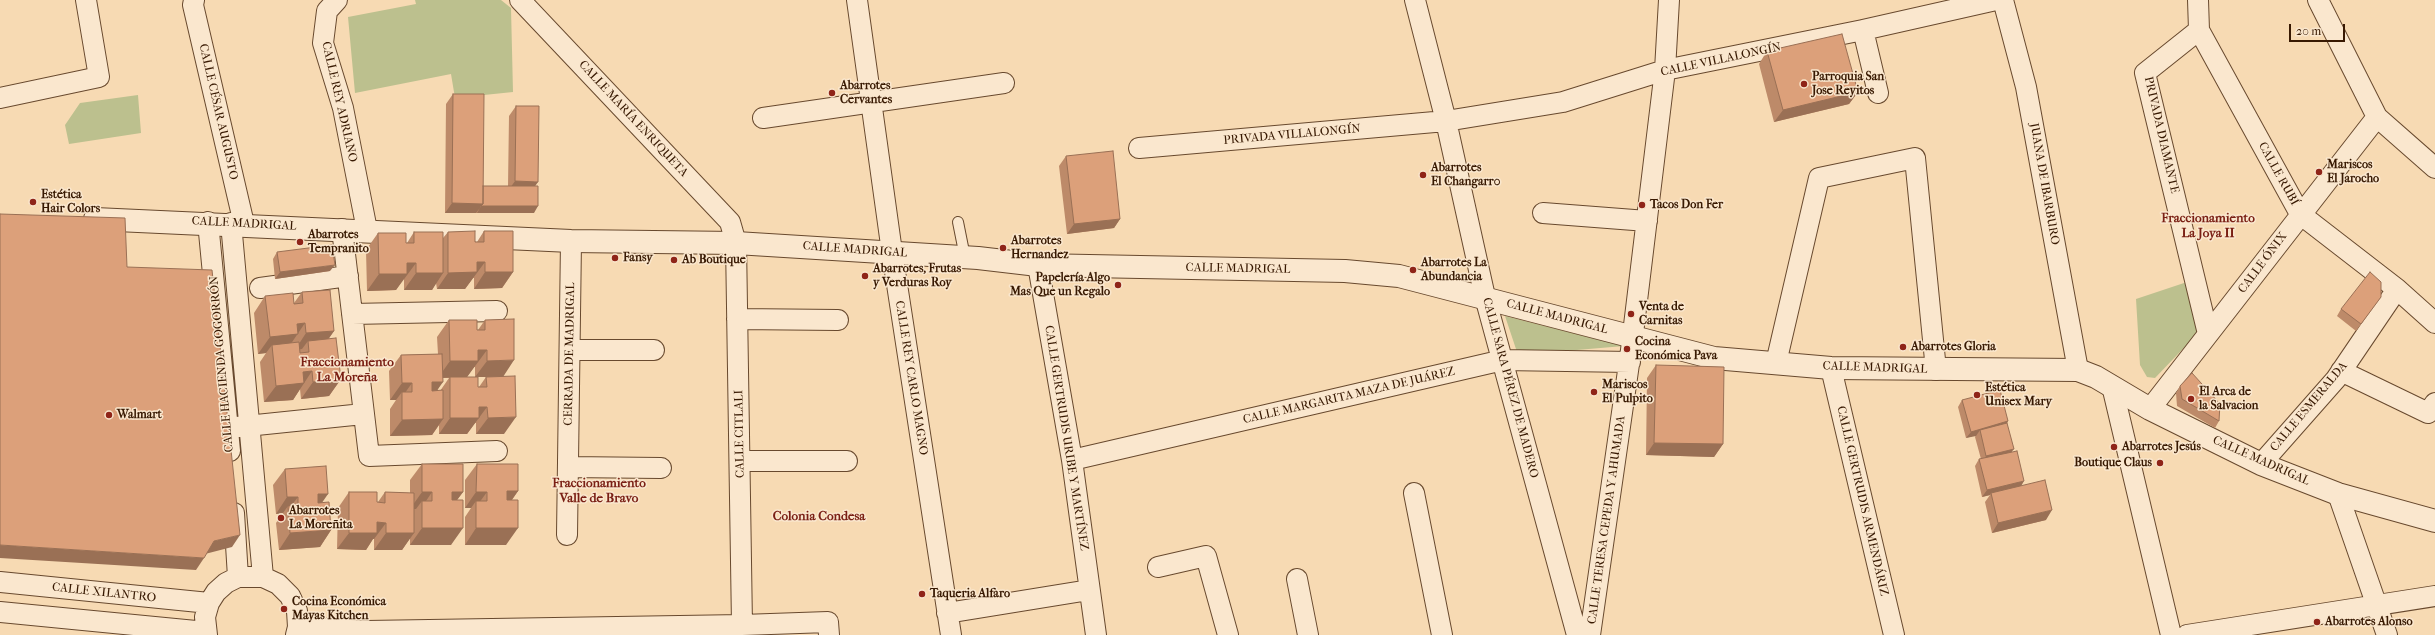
<!DOCTYPE html>
<meta charset="utf-8">
<style>
body{margin:0}
#map{position:relative;width:2435px;height:635px;overflow:hidden;background:#f7dab3;font-family:"IM FELL French Canon",serif}
canvas{display:block}
.scale{position:absolute;left:2289px;top:24px;width:56px;height:18px;box-sizing:border-box;border:2px solid #381902;border-top:0;padding-left:5px;font-size:12px;line-height:14px;white-space:nowrap;color:#381902;-webkit-text-stroke:3px #fae7ce;paint-order:stroke}
</style>
<div id="map">
<canvas width="2435" height="635"></canvas>
<div class="scale">20 m</div>
</div>
<script>
const ctx = document.querySelector('canvas').getContext('2d');
ctx.lineJoin = 'round';
function fillPath(path, color) { ctx.fillStyle = color; ctx.fill(path, 'evenodd'); }
const shape = rows => new Path2D(rows.map(r => 'M' + r).join(''));
function stroke(path, color, width, dash) { ctx.strokeStyle = color; ctx.lineWidth = width; ctx.lineCap = dash ? 'butt' : 'round'; ctx.setLineDash(dash || []); ctx.stroke(path); }
function write(font, color, halo, rows, align = 'center') {
  ctx.font = font + ' "IM FELL French Canon",serif'; ctx.lineWidth = 3; ctx.setLineDash([]); ctx.textBaseline = 'middle'; ctx.strokeStyle = halo; ctx.fillStyle = color; for (const [text, x, y, turn = 0] of rows) {
    ctx.save(); ctx.translate(x, y); ctx.rotate((+turn || 0) * Math.PI / 180); ctx.textAlign = isNaN(turn) ? turn : align; if (halo) ctx.strokeText(text, 0, 0); ctx.fillText(text, 0, 0); ctx.restore();
  }
}
fillPath(shape([
 [415,0,501,0,511,8,513,92,455,98,451,74,355,93,348,17,416,4],
 [138,95,141,133,69,144,65,125,80,103],
 [2190,281,2201,330,2155,378,2147,377,2140,365,2136,299],
 [1505,316,1624,346,1518,355]
]), '#bcc08e');
const service = shape([
 [958,222,965,257]
]);
const minor = shape([
 [194,0,193,5,244,224],
 [337,0,327,11,323,43,343,108,367,230],
 [520,0,730,222,736,243,742,625],
 [857,0,892,252,951,635],
 [1415,0,1446,121,1485,297,1577,635],
 [2003,0,2026,87,2078,370],
 [2198,0,2199,30,2300,214,2397,289,2435,323],
 [2318,0,2377,117,2435,168],
 [1863,30,1878,93],
 [2199,30,2145,73,2208,334],
 [0,98,99,77,86,0],
 [763,118,1004,83],
 [1139,148,1446,121,1563,102,1665,70,1863,30,1996,0],
 [1543,213,1647,221],
 [208,222,230,451],
 [231,223,263,577],
 [342,229,369,456,497,451],
 [1038,265,1072,460,1096,635],
 [260,288,348,276],
 [352,314,497,311],
 [737,319,838,320],
 [570,350,654,350],
 [1776,363,1819,178,1915,158,1936,370],
 [1831,368,1894,635],
 [2341,371,2428,413,2435,403],
 [2112,386,2171,635],
 [2150,409,2377,117],
 [237,427,363,414],
 [1072,460,1503,360,1630,362],
 [740,461,847,461],
 [2261,464,2336,379,2397,289],
 [568,467,661,468],
 [1414,493,1442,635],
 [2338,494,2387,635],
 [234,513,238,577],
 [567,535,571,241],
 [1158,567,1206,556,1228,635],
 [1297,579,1308,635],
 [0,582,209,603],
 [0,612,206,632],
 [947,613,1089,590],
 [298,627,367,631,742,625,828,622,829,635],
 [207,635,205,617,209,603,216,592,226,583,238,577,263,577,278,584,290,596,297,611,298,627,296,635],
 [1590,635,1631,350,1665,70,1669,0],
 [2187,635,2435,596]
]);
const tertiary = shape([
 [95,219,571,241,736,243,978,258,1038,265,1345,271,1399,276,1714,358,1831,368,2078,370,2096,377,2150,409,2261,464,2338,494,2435,521]
]);
stroke(service, '#68492e', 12);
stroke(minor, '#68492e', 22);
stroke(tertiary, '#68492e', 24);
stroke(service, '#fae7ce', 10);
stroke(minor, '#fae7ce', 20);
stroke(tertiary, '#fae7ce', 22);
fillPath(shape([
 [1767,51,1858,92,1849,104,1774,122,1759,64],
 [453,94,483,186,508,186,509,116,516,106,535,186,534,213,445,213,446,104],
 [1066,156,1120,219,1114,228,1067,234,1059,166],
 [484,231,513,272,502,288,474,289,474,278,473,278,465,289,437,289,436,283,432,290,404,290,404,279,403,279,396,290,367,291,366,250,378,233,406,243,407,243,414,232,443,238,448,232,477,242],
 [277,252,330,271,275,279,273,259],
 [302,292,334,331,328,339,341,379,329,396,301,399,300,389,293,400,264,402,260,362,266,353,258,354,254,313,265,296,294,303],
 [2381,297,2356,331,2337,316,2341,309],
 [449,320,478,330,485,320,503,376,504,434,476,434,476,423,475,423,467,434,439,434,439,425,432,435,390,436,390,409,396,400,390,400,389,371,401,355,438,354,437,337],
 [474,367,475,367,475,377,467,377],
 [478,377,486,377,479,387,478,387],
 [443,378,449,378,440,391,437,391],
 [1656,365,1723,444,1714,457,1646,455,1647,378],
 [2180,386,2219,421,2215,428,2177,406,2176,393],
 [1962,400,2008,421,2007,423,2012,452,2021,486,2046,520,1992,533,1985,502,1990,495,1982,497,1975,466,1979,459,1981,459,1975,437,1976,435,1966,438,1958,407],
 [422,464,463,492,457,500,451,545,410,545,410,538,402,550,374,550,374,539,373,539,366,550,337,549,338,508,349,492,377,502,378,502,385,492,410,493,410,480],
 [477,464,518,491,512,500,506,545,465,545,465,517,471,508,465,508,465,480],
 [285,469,322,503,331,530,320,547,279,550,276,523,283,513,276,514,273,485]
]), '#bd8a69');
fillPath(shape([
 [1858,92,1849,104,1774,122,1783,110],
 [515,181,538,182,531,192,508,191],
 [452,203,483,204,476,213,445,213],
 [481,206,538,206,534,213,477,213],
 [1120,219,1114,228,1067,234,1074,224],
 [477,262,485,262,465,289,437,289,448,273],
 [407,263,416,263,396,290,367,291,379,274],
 [335,265,330,271,275,279,280,272],
 [485,272,513,272,502,288,474,289],
 [416,273,443,273,432,290,404,290],
 [305,323,286,351,272,345,266,353,258,354,270,337,297,324],
 [334,331,323,347,308,341,302,349,295,350,306,333],
 [478,350,487,350,467,377,438,378,450,361],
 [514,360,503,377,475,377,487,361],
 [312,371,293,400,264,402,276,386,303,372],
 [341,379,329,396,301,399,313,382],
 [432,382,443,382,431,399],
 [402,383,412,383,402,397,402,392,396,400,390,400],
 [479,407,487,407,467,434,439,434,450,418],
 [516,417,504,434,476,434,488,418],
 [443,419,432,435,390,436,402,420],
 [2008,421,2003,428,1980,430,1976,436,1966,438,1971,432],
 [1654,443,1723,444,1714,457,1646,455],
 [2014,449,2009,455,1982,463,1986,456],
 [2024,481,2020,488,1991,493,1990,495,1982,497,1987,490],
 [507,491,518,491,506,508],
 [422,492,432,492,422,507,422,501,416,509,410,509],
 [452,492,463,492,451,508],
 [476,492,487,492,476,507,476,501,471,508,465,508],
 [318,494,328,494,317,510],
 [287,497,298,497,288,510,288,506,283,513,276,514],
 [2052,510,2046,520,1992,533,1998,523],
 [377,522,386,523,374,539,373,539,366,550,337,549,349,533],
 [422,528,463,528,451,545,410,545],
 [476,528,518,528,506,545,465,545],
 [331,530,320,547,279,550,290,533],
 [386,533,414,533,402,550,374,550],
 [240,535,232,547,205,554,214,541],
 [0,545,204,558,196,570,0,558]
]), '#9a7055');
const building = shape([
 [1842,34,1858,92,1783,110,1767,51,1842,34],
 [453,94,484,94,483,204,452,203,453,94],
 [516,106,539,106,538,182,515,181,516,106],
 [1113,151,1120,219,1074,224,1066,156,1113,151],
 [483,186,538,186,538,206,481,206,483,204,483,186],
 [0,214,125,218,127,267,212,270,240,535,214,541,204,558,0,545,0,214],
 [475,231,475,242,484,242,484,231,513,231,513,272,485,272,485,262,477,262,477,272,448,273,448,232,475,231],
 [414,232,443,232,443,273,416,273,416,263,407,263,407,274,379,274,378,233,406,233,406,243,414,243,414,232],
 [332,245,335,265,280,272,277,252,332,245],
 [2370,272,2381,282,2381,297,2361,324,2341,309,2370,272],
 [330,290,334,331,306,333,305,323,297,324,298,334,270,337,265,296,293,293,294,304,303,303,302,292,330,290],
 [514,319,514,360,487,361,487,350,478,350,478,361,450,361,449,320,477,320,477,330,485,330,485,320,514,319],
 [336,338,341,379,313,382,312,371,303,372,304,383,276,386,272,345,299,342,300,353,309,352,308,341,336,338],
 [442,354,443,382,432,382,432,391,443,390,443,419,402,420,402,392,412,392,412,383,402,383,401,355,442,354],
 [1656,365,1724,367,1723,444,1654,443,1656,365],
 [2192,373,2220,404,2219,421,2182,399,2180,386,2192,373],
 [515,376,516,417,488,418,487,407,479,407,479,418,450,418,450,377,478,377,478,387,487,387,486,377,515,376],
 [2000,390,2008,421,1971,432,1962,400,2000,390],
 [2007,423,2014,449,1986,456,1980,430,2007,423],
 [2017,451,2024,481,1987,490,1979,459,2017,451],
 [422,464,463,464,463,492,452,492,452,500,463,500,463,528,422,528,422,501,432,501,432,492,422,492,422,464],
 [477,464,518,464,518,491,507,491,507,500,518,500,518,528,476,528,476,501,487,501,487,492,476,492,477,464],
 [326,466,328,494,318,494,318,503,329,502,331,530,290,533,288,506,298,505,298,497,287,497,285,469,326,466],
 [2045,480,2052,510,1998,523,1991,493,2045,480],
 [349,492,377,492,377,502,385,503,385,492,414,493,414,533,386,533,386,523,377,522,377,533,349,533,349,492]
]);
fillPath(building, '#dca07a');
stroke(building, '#9a7055', 1);
for (const [x, y, r, color] of [
 [1804,84,4,"#8f2418"],
 [832,93,4,"#8f2418"],
 [2319,172,4,"#8f2418"],
 [1423,175,4,"#8f2418"],
 [33,202,4,"#8f2418"],
 [1642,205,4,"#8f2418"],
 [300,242,4,"#8f2418"],
 [1003,248,4,"#8f2418"],
 [615,258,4,"#8f2418"],
 [674,260,4,"#8f2418"],
 [1413,270,4,"#8f2418"],
 [865,276,4,"#8f2418"],
 [1118,285,4,"#8f2418"],
 [1631,314,4,"#8f2418"],
 [1903,347,4,"#8f2418"],
 [1627,349,4,"#8f2418"],
 [1594,392,4,"#8f2418"],
 [1977,395,4,"#8f2418"],
 [2191,399,4,"#8f2418"],
 [109,415,4,"#8f2418"],
 [2114,447,4,"#8f2418"],
 [2160,463,4,"#8f2418"],
 [281,518,4,"#8f2418"],
 [922,594,4,"#8f2418"],
 [284,609,4,"#8f2418"],
 [2317,622,4,"#8f2418"]
]) { const dot = new Path2D(); dot.arc(x, y, r, 0, 2 * Math.PI); ctx.fillStyle = color; ctx.fill(dot); stroke(dot, '#fae7ce', 1.5); }
write('12px', '#381902', '#fae7ce', [
 ["CALLE VILLALONGÍN",1721,60,-12],
 ["CALLE REY ADRIANO",339,102,77],
 ["CALLE CÉSAR AUGUSTO",218,112,77],
 ["CALLE MARÍA ENRIQUETA",633,119,47],
 ["PRIVADA VILLALONGÍN",1292,135,-5],
 ["PRIVADA DIAMANTE",2161,135,77],
 ["CALLE RUBÍ",2278,174,61],
 ["JUANA DE IBARBURO",2044,184,80],
 ["CALLE MADRIGAL",244,224,3],
 ["CALLE MADRIGAL",855,250,4],
 ["CALLE ÓNIX",2263,263,-53],
 ["CALLE MADRIGAL",1238,269,1],
 ["CALLE MADRIGAL",1557,317,15],
 ["CERRADA DE MADRIGAL",570,354,-89],
 ["CALLE HACIENDA GOGORRÓN",222,364,-95],
 ["CALLE MADRIGAL",1875,368,2],
 ["CALLE REY CARLO MAGNO",911,378,81],
 ["CALLE SARA PÉREZ DE MADERO",1510,388,75],
 ["CALLE MARGARITA MAZA DE JUÁREZ",1349,396,-13],
 ["CALLE ESMERALDA",2309,407,-50],
 ["CALLE CITLALI",740,434,-91],
 ["CALLE GERTRUDIS URIBE Y MARTÍNEZ",1066,438,81],
 ["CALLE MADRIGAL",2261,461,24],
 ["CALLE GERTRUDIS ARMENDÁRIZ",1862,501,77],
 ["CALLE TERESA CEPEDA Y AHUMADA",1607,520,-82],
 ["CALLE XILANTRO",104,593,6]
]);
write('bold 12px', '#381902', '#fae7ce', [
 ["Parroquia San",1812,77],
 ["Jose Reyitos",1812,91],
 ["Abarrotes",840,86],
 ["Cervantes",840,100],
 ["Mariscos",2327,165],
 ["El Jarocho",2327,179],
 ["Abarrotes",1431,168],
 ["El Changarr0",1431,182],
 ["Estética",41,195],
 ["Hair Colors",41,209],
 ["Tacos Don Fer",1650,205],
 ["Abarrotes",308,235],
 ["Tempranito",308,249],
 ["Abarrotes",1011,241],
 ["Hernandez",1011,255],
 ["Fansy",623,258],
 ["Ab Boutique",682,260],
 ["Abarrotes La",1421,263],
 ["Abundancia",1421,277],
 ["Abarrotes, Frutas",873,269],
 ["y Verduras Roy",873,283],
 ["Papelería Algo",1110,278,"right"],
 ["Mas Que un Regalo",1110,292,"right"],
 ["Venta de",1639,307],
 ["Carnitas",1639,321],
 ["Cocina",1635,342],
 ["Económica Pava",1635,356],
 ["Abarrotes Gloria",1911,347],
 ["Mariscos",1602,385],
 ["El Pulpito",1602,399],
 ["Estética",1985,388],
 ["Unisex Mary",1985,402],
 ["El Arca de",2199,392],
 ["la Salvacion",2199,406],
 ["Walmart",117,415],
 ["Abarrotes Jesús",2122,447],
 ["Boutique Claus",2152,463,"right"],
 ["Abarrotes",289,511],
 ["La Moreñita",289,525],
 ["Taqueria Alfaro",930,594],
 ["Cocina Económica",292,602],
 ["Mayas Kitchen",292,616],
 ["Abarrotes Alonso",2325,622]
], 'left');
write('bold 13px', '#7a1f14', '#fae7ce', [
 ["Fraccionamiento",2208,219],
 ["La Joya II",2208,234],
 ["Fraccionamiento",347,363],
 ["La Moreña",347,378],
 ["Fraccionamiento",599,484],
 ["Valle de Bravo",599,499],
 ["Colonia Condesa",819,517]
]);
</script>
